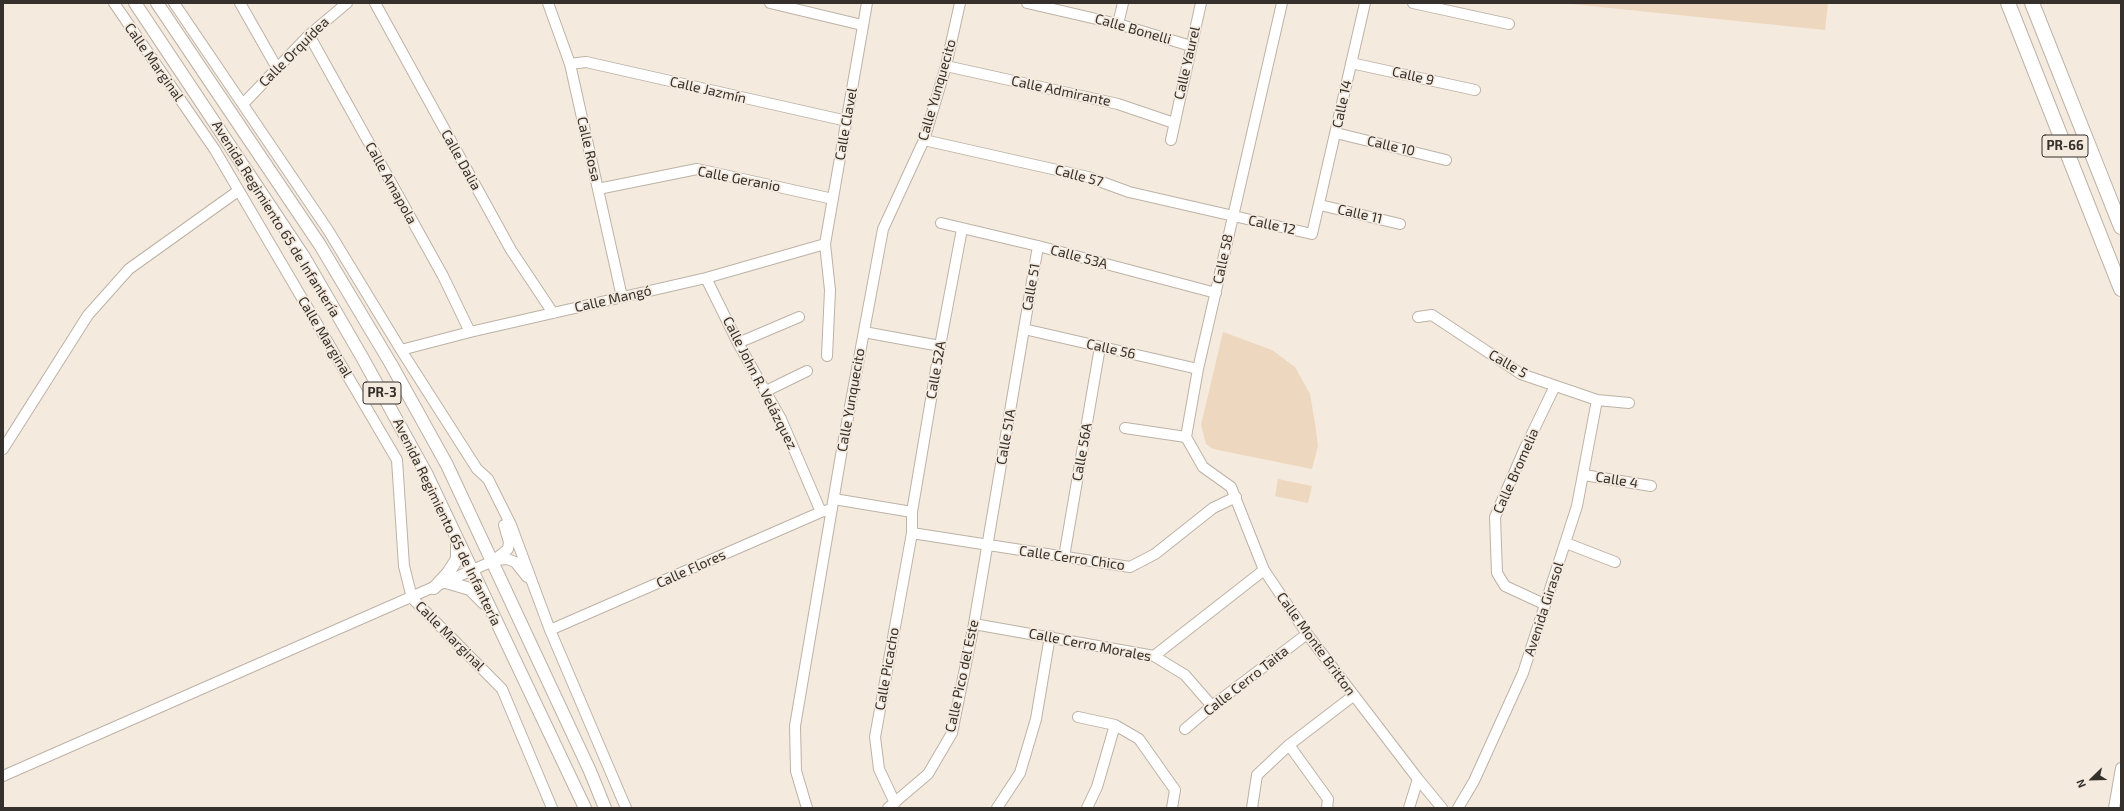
<!DOCTYPE html>
<meta charset="utf-8">
<style>
body{margin:0}
#map{position:relative;width:2124px;height:811px;overflow:hidden;background:#f5eade;font-family:"Exo 2",sans-serif}
canvas{display:block}
.frame{position:absolute;inset:0;border:4px solid #35302c;pointer-events:none}
.north{position:absolute;left:2072px;top:759px;width:40px;height:40px;-webkit-text-stroke:3px #f5eade;paint-order:stroke;rotate:247deg;font-size:11px;font-weight:700;line-height:16px;text-align:center;color:#35302c}
.north::after{content:'';display:block;margin:auto;width:14px;height:18px;background:#35302c;clip-path:polygon(50% 0,100% 100%,50% 72%,0 100%)}
</style>
<div id="map">
<canvas width="2124" height="811"></canvas>
<div class="frame"></div>
<div class="north">N</div>
</div>
<script>
const ctx = document.querySelector('canvas').getContext('2d');
ctx.lineJoin = 'round';
function fillPath(path, color) { ctx.fillStyle = color; ctx.fill(path, 'evenodd'); }
const shape = rows => new Path2D(rows.map(r => 'M' + r).join(''));
function stroke(path, color, width, dash) { ctx.strokeStyle = color; ctx.lineWidth = width; ctx.lineCap = dash ? 'butt' : 'round'; ctx.setLineDash(dash || []); ctx.stroke(path); }
function write(font, color, halo, rows, align = 'center') {
  ctx.font = font + ' "Exo 2",sans-serif'; ctx.lineWidth = 3.5; ctx.setLineDash([]); ctx.textBaseline = 'middle'; ctx.strokeStyle = halo; ctx.fillStyle = color; for (const [text, x, y, turn = 0] of rows) {
    ctx.save(); ctx.translate(x, y); ctx.rotate((+turn || 0) * Math.PI / 180); ctx.textAlign = isNaN(turn) ? turn : align; if (halo) ctx.strokeText(text, 0, 0); ctx.fillText(text, 0, 0); ctx.restore();
  }
}
fillPath(shape([
 [1561,3,1828,3,1825,30],
 [1223,332,1272,350,1295,367,1310,394,1315,423,1318,446,1312,469,1213,449,1206,444,1201,425],
 [1278,479,1312,486,1308,503,1275,496]
]), '#edd7be');
const minor = shape([
 [114,3,215,150,397,460,404,566,412,598,502,689,552,808],
 [174,3,328,230,401,350,477,469,488,479,511,525,550,630,626,808],
 [240,3,277,68],
 [375,3,511,250,553,313],
 [548,3,570,64,622,297],
 [770,3,862,25],
 [1027,3,1118,24,1191,46],
 [1282,3,1198,369,1186,437,1203,467,1231,487,1264,570,1307,634,1418,779,1442,808],
 [1413,3,1509,24],
 [1118,24,1123,3],
 [309,35,443,276,470,332],
 [1351,63,1475,90],
 [570,64,586,62,847,121],
 [946,66,1118,104,1174,123],
 [243,104,309,35,347,3],
 [1336,133,1446,160],
 [924,140,1088,177,1129,192,1312,234,1365,3],
 [1171,140,1201,3],
 [598,189,697,169,833,199],
 [1320,205,1400,224],
 [941,223,1038,246,1216,293],
 [706,278,738,343,781,419,821,512],
 [1418,317,1432,315,1521,374,1597,400,1629,403],
 [1024,329,1198,369],
 [864,332,940,346],
 [738,343,799,317],
 [401,350,470,332,706,278,825,244],
 [827,356,830,290,825,244,867,3],
 [766,391,807,371],
 [1125,428,1186,437],
 [3,449,88,315,129,269,238,191],
 [1584,475,1651,486],
 [834,499,912,512],
 [912,533,1130,567,1155,554,1213,508,1236,497],
 [1566,543,1615,562],
 [1064,557,1100,347],
 [495,560,507,559,515,562,527,577],
 [1544,604,1505,586,1497,573,1495,517,1525,448,1555,386],
 [974,624,1154,656,1185,675,1212,706],
 [550,630,821,512,832,509],
 [1154,656,1264,570],
 [1078,717,1115,725,1139,739,1175,790,1172,808],
 [1185,729,1212,706,1307,634],
 [1289,745,1328,799,1327,808],
 [3,776,493,561,508,549,509,542,504,525],
 [895,803,879,769,875,737,912,533,912,512,940,346,962,229],
 [807,808,796,771,795,726,841,455,883,229,924,140,946,66,960,3],
 [888,808,928,774,952,733,974,624,1038,246],
 [997,808,1020,773,1036,719,1050,636],
 [1087,808,1097,787,1115,725],
 [1252,808,1257,775,1289,745,1353,696],
 [1409,808,1418,779],
 [1458,808,1474,781,1523,673,1577,506,1597,400],
 [2114,808,2121,768]
]);
const major = shape([
 [135,3,304,257,362,357,427,475,585,808],
 [157,3,320,245,391,364,447,465,590,771,605,808],
 [446,582,470,589,484,603],
 [434,588,448,573,457,559,457,541]
]);
const highway = shape([
 [2008,3,2121,289],
 [2032,3,2121,227]
]);
stroke(minor, '#bdb2a6', 12);
stroke(major, '#bdb2a6', 14);
stroke(highway, '#bdb2a6', 16);
stroke(minor, '#fff', 10);
stroke(major, '#fff', 12);
stroke(highway, '#fff', 14);
for (const [x, y, w] of [
 [2065,146,46],
 [382,393,38]
]) { const box = new Path2D(); box.roundRect(x - w / 2, y - 11, w, 22, 3); ctx.fillStyle = '#f5eade'; ctx.fill(box); stroke(box, '#35302c', 1); }
write('bold 13px', '#35302c', null, [
 ["PR-66",2065,146],
 ["PR-3",382,393]
]);
write('14px', '#35302c', '#f5eade', [
 ["Calle Bonelli",1133,29,16],
 ["Calle Orquídea",294,52,-45],
 ["Calle Marginal",154,62,55],
 ["Calle Yaurel",1187,63,-77],
 ["Calle 9",1413,76,13],
 ["Calle Jazmín",708,90,13],
 ["Calle Yunquecito",937,90,-74],
 ["Calle Admirante",1061,91,12],
 ["Calle 14",1342,104,-78],
 ["Calle Clavel",846,124,-80],
 ["Calle 10",1391,146,13],
 ["Calle Rosa",589,149,77],
 ["Calle Dalia",461,160,61],
 ["Calle 57",1079,176,15],
 ["Calle Geranio",739,179,11],
 ["Calle Amapola",391,183,61],
 ["Calle 11",1360,214,13],
 ["Avenida Regimiento 65 de Infantería",276,219,58],
 ["Calle 12",1272,225,12],
 ["Calle 53A",1079,257,15],
 ["Calle 58",1223,259,-78],
 ["Calle 51",1031,287,-80],
 ["Calle Mangó",613,299,-13],
 ["Calle Marginal",325,337,59],
 ["Calle 56",1111,349,13],
 ["Calle 5",1508,364,30],
 ["Calle 52A",936,370,-80],
 ["Calle John R. Velázquez",760,383,63],
 ["Calle Yunquecito",851,400,-80],
 ["Calle 51A",1006,437,-80],
 ["Calle 56A",1082,452,-80],
 ["Calle Bromelia",1516,471,-66],
 ["Calle 4",1617,480,9],
 ["Avenida Regimiento 65 de Infantería",447,522,64],
 ["Calle Cerro Chico",1072,558,8],
 ["Calle Flores",691,569,-24],
 ["Avenida Girasol",1544,609,-72],
 ["Calle Marginal",450,636,45],
 ["Calle Monte Britton",1316,644,54],
 ["Calle Cerro Morales",1090,645,11],
 ["Calle Picacho",887,669,-80],
 ["Calle Pico del Este",962,676,-78],
 ["Calle Cerro Taita",1246,681,-38]
]);
</script>
